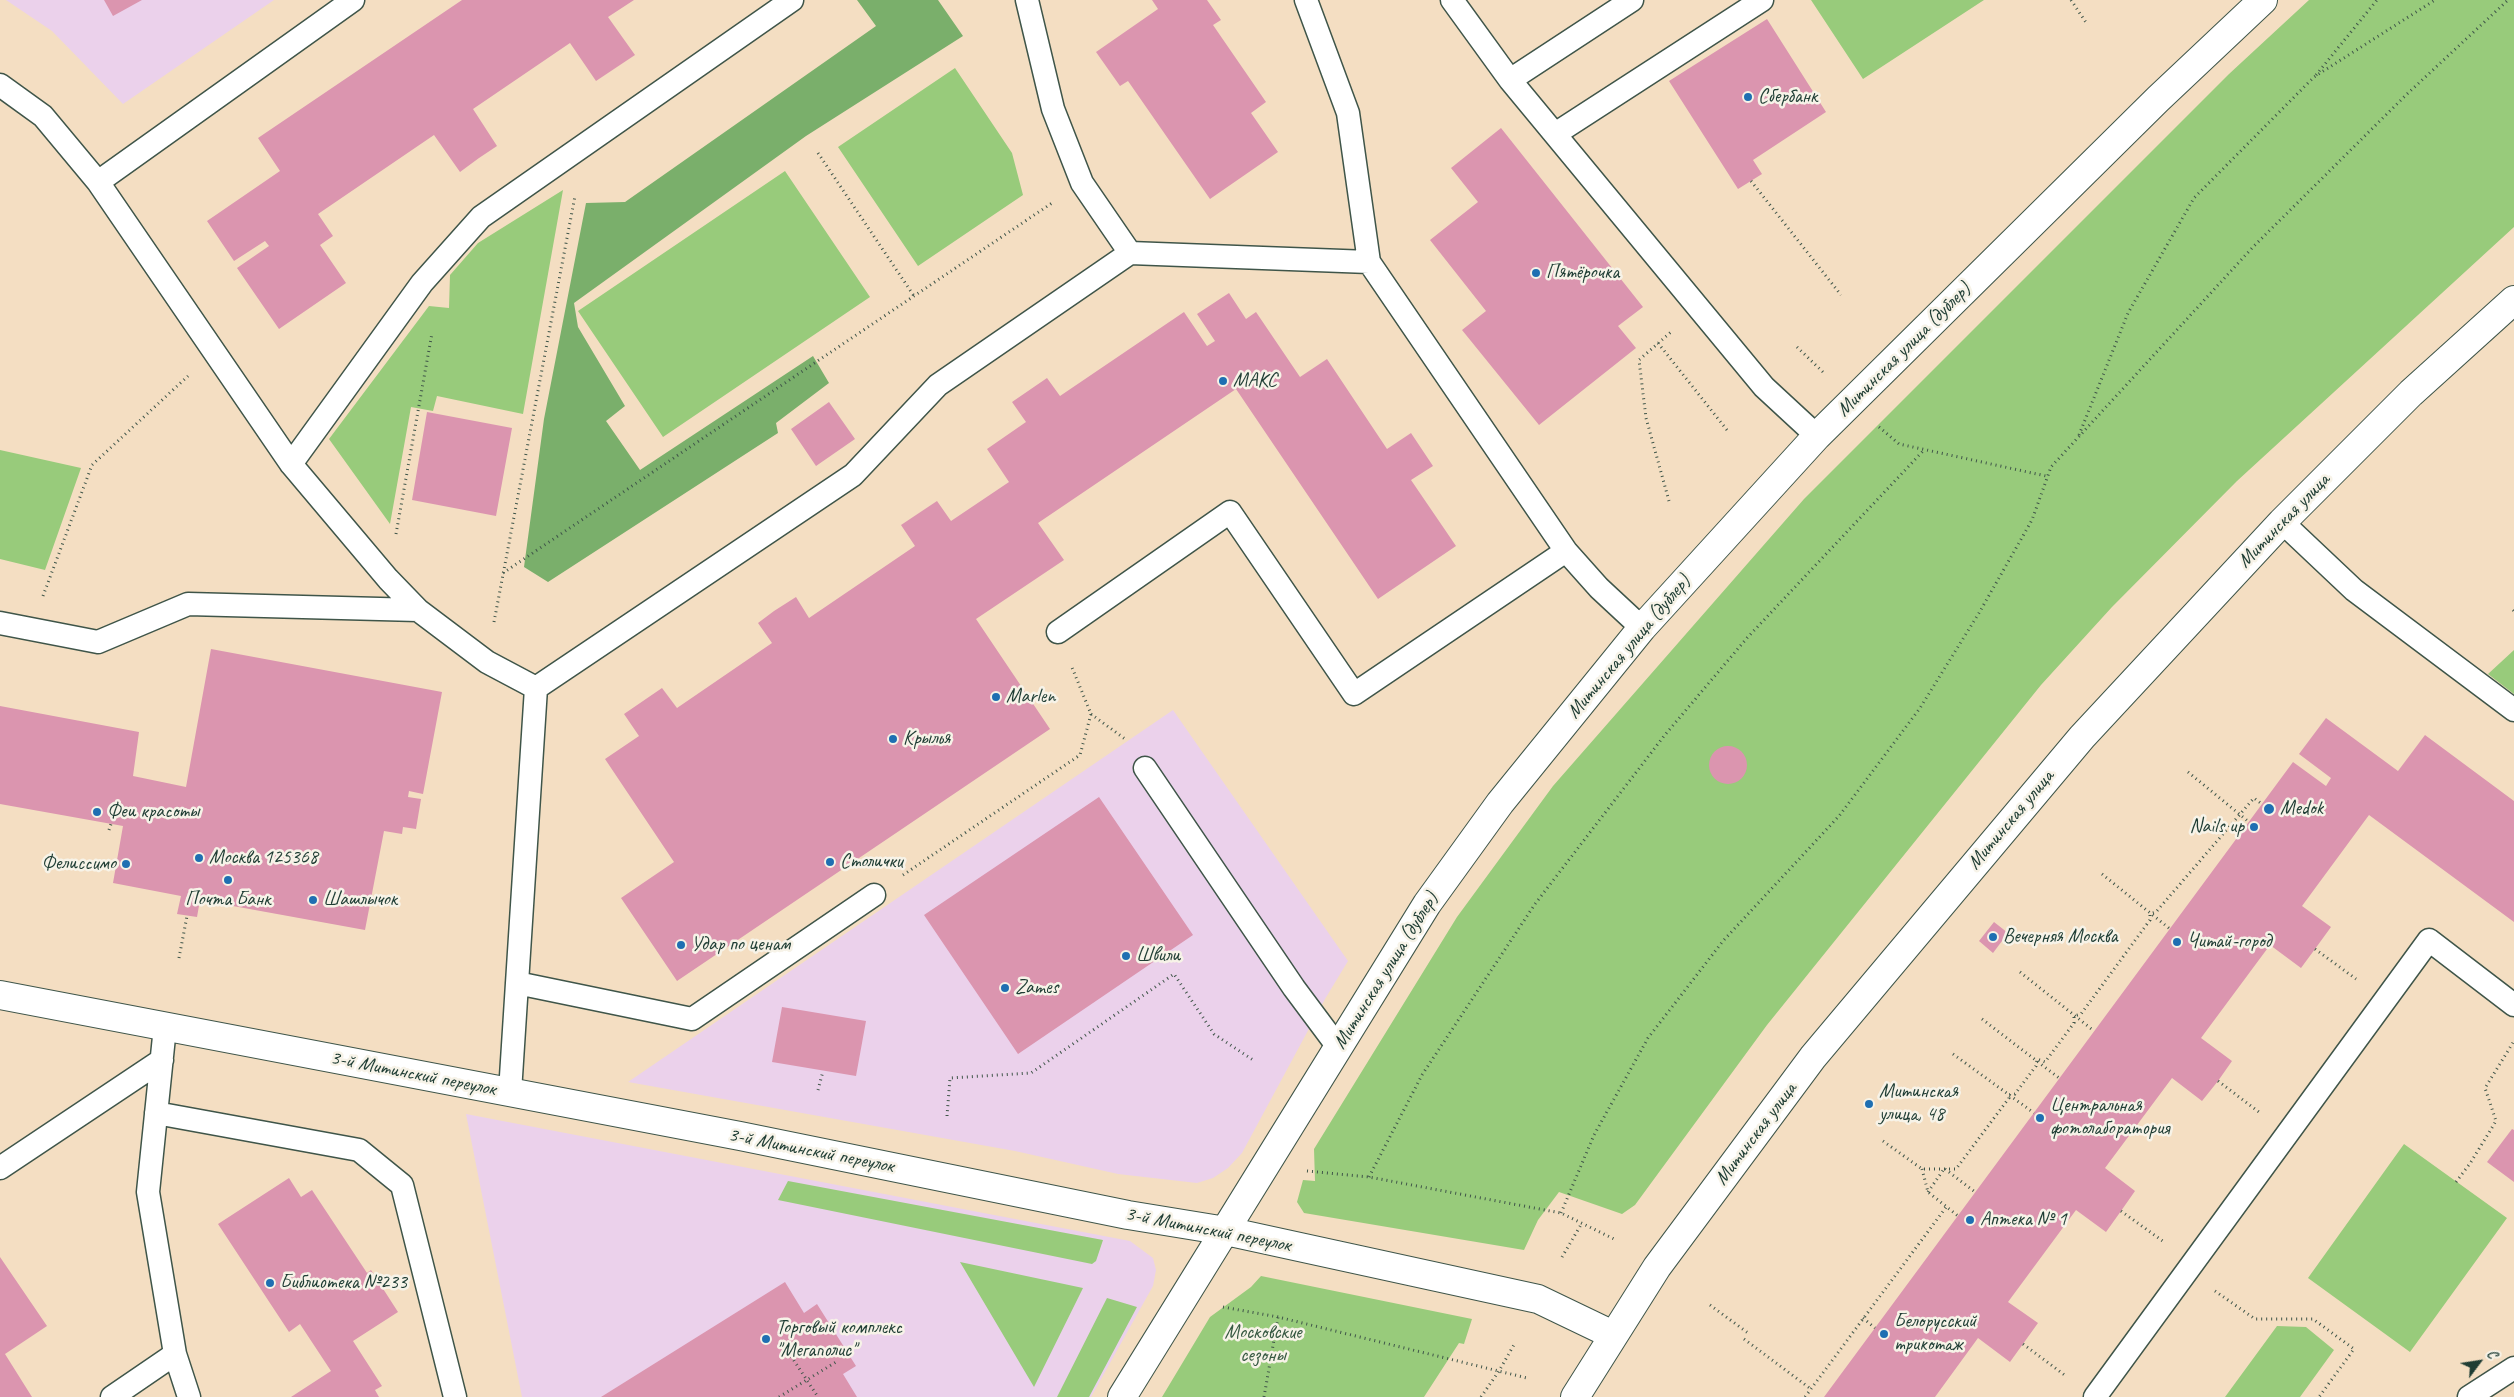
<!DOCTYPE html>
<meta charset="utf-8">
<style>
body{margin:0}
#map{position:relative;width:2514px;height:1397px;overflow:hidden;background:#f4dec2;font-family:Caveat,sans-serif}
canvas{display:block}
.north{position:absolute;left:2454px;top:1337px;width:50px;height:50px;-webkit-text-stroke:4px #f7f3e8;paint-order:stroke;rotate:59deg;font-size:14px;font-weight:700;line-height:20px;text-align:center;color:#1f3d34}
.north::after{content:'';display:block;margin:auto;width:18px;height:22px;background:#1f3d34;clip-path:polygon(50% 0,100% 100%,50% 72%,0 100%)}
</style>
<div id="map">
<canvas width="2514" height="1397"></canvas>
<div class="north">С</div>
</div>
<script>
const ctx = document.querySelector('canvas').getContext('2d');
ctx.lineJoin = 'round';
function fillPath(path, color) { ctx.fillStyle = color; ctx.fill(path, 'evenodd'); }
const shape = rows => new Path2D(rows.map(r => 'M' + r).join(''));
function stroke(path, color, width, dash) { ctx.strokeStyle = color; ctx.lineWidth = width; ctx.lineCap = dash ? 'butt' : 'round'; ctx.setLineDash(dash || []); ctx.stroke(path); }
function write(font, color, halo, rows, align = 'center') {
  ctx.font = font + ' Caveat,sans-serif'; ctx.lineWidth = 5; ctx.setLineDash([]); ctx.textBaseline = 'middle'; ctx.strokeStyle = halo; ctx.fillStyle = color; for (const [text, x, y, turn = 0] of rows) {
    ctx.save(); ctx.translate(x, y); ctx.rotate((+turn || 0) * Math.PI / 180); ctx.textAlign = isNaN(turn) ? turn : align; if (halo) ctx.strokeText(text, 0, 0); ctx.fillText(text, 0, 0); ctx.restore();
  }
}
fillPath(shape([
 [6,0,274,0,123,104,52,31],
 [1173,710,1348,961,1325,999,1242,1153,1228,1168,1213,1178,1197,1183,1118,1174,1015,1151,628,1082],
 [466,1114,1130,1241,1153,1258,1156,1270,1153,1286,1091,1397,522,1397]
]), '#ebd1eb');
fillPath(shape([
 [1811,0,1984,0,1863,79],
 [2309,0,2514,0,2514,227,2237,481,2112,607,2041,685,1767,1025,1635,1205,1622,1214,1559,1192,1538,1220,1524,1250,1304,1213,1297,1202,1303,1180,1315,1181,1314,1149,1457,917,1553,786,1804,499,2229,74],
 [955,68,1012,153,1023,195,918,266,838,147],
 [785,171,870,297,663,437,578,311],
 [563,190,523,414,437,396,433,411,411,407,390,524,329,439,429,306,449,308,450,275,478,243],
 [0,450,81,468,45,570,0,559],
 [2514,650,2514,694,2488,674],
 [2404,1144,2507,1218,2410,1352,2308,1278],
 [788,1181,1103,1240,1096,1261,1092,1264,778,1200],
 [960,1262,1083,1288,1034,1387],
 [1261,1276,1472,1319,1464,1344,1459,1343,1424,1397,1162,1397,1210,1317,1251,1287],
 [1107,1298,1137,1307,1089,1397,1057,1397],
 [2277,1326,2306,1327,2334,1350,2300,1397,2225,1397]
]), '#98cb7b');
fillPath(shape([
 [857,0,938,0,963,36,806,136,574,303,578,327,625,406,606,421,640,470,813,356,829,383,776,423,778,433,548,582,524,567,544,419,586,203,625,202,876,26]
]), '#7aaf6b');
fillPath(shape([
 [104,0,142,0,113,16],
 [462,0,634,0,608,17,635,55,596,81,570,43,473,109,497,146,479,158,460,172,434,135,318,214,333,236,320,245,346,283,279,329,237,268,269,246,265,241,234,261,207,221,280,171,258,138],
 [1152,0,1207,0,1221,20,1213,25,1266,102,1251,113,1278,152,1210,199,1128,81,1120,86,1096,52,1158,9],
 [1767,19,1826,112,1753,160,1762,174,1738,189,1669,81],
 [1501,128,1643,307,1618,326,1636,348,1539,425,1462,330,1486,311,1430,240,1478,202,1451,168],
 [1229,293,1246,319,1256,312,1300,377,1327,359,1387,449,1411,433,1433,466,1411,480,1456,546,1378,599,1236,389,1038,523,1064,560,976,619,1050,729,677,981,621,898,674,862,605,759,639,736,624,714,662,688,677,708,772,643,758,623,774,611,796,597,809,618,915,546,901,525,937,501,951,521,1009,482,987,449,1026,422,1012,402,1047,378,1060,396,1184,312,1207,346,1215,341,1197,314],
 [829,402,855,439,816,466,791,429],
 [427,412,512,428,496,516,412,500],
 [211,649,442,692,423,794,409,791,408,797,421,799,416,829,403,827,402,834,384,831,365,930,200,900,197,917,177,914,181,896,113,883,123,826,0,804,0,706,139,732,133,776,186,787],
 [2326,718,2398,771,2425,735,2514,801,2514,922,2369,815,2302,906,2331,927,2315,949,2301,968,2270,945,2201,1038,2232,1061,2218,1081,2202,1101,2172,1078,2105,1168,2135,1191,2121,1211,2106,1232,2076,1210,2008,1302,2038,1323,2010,1362,1978,1338,1935,1397,1824,1397,2293,762,2326,786,2331,778,2299,754],
 '1709 765a19 19 0 1 1 38 0a19 19 0 1 1-38 0Z',
 [1099,797,1193,935,1018,1054,924,915],
 [1994,922,2008,933,1993,953,1979,941],
 [782,1007,866,1021,856,1076,772,1062],
 [2512,1129,2514,1130,2514,1182,2487,1162],
 [289,1178,301,1197,312,1190,367,1273,371,1270,398,1312,353,1341,382,1386,375,1390,379,1397,291,1397,331,1371,300,1324,289,1332,218,1224],
 [0,1257,47,1326,5,1354,32,1397,0,1397],
 [785,1282,804,1313,817,1304,856,1366,843,1374,857,1397,601,1397]
]), '#db95af');
const service = shape([
 [1027,0,1053,109,1082,183,1130,253],
 [1306,0,1348,113,1369,262],
 [1452,0,1510,80,1764,387,1817,436],
 [1510,80,1632,0],
 [0,85,43,116,98,182,291,464,388,579,418,610,487,662,536,688],
 [1555,134,1762,0],
 [98,182,353,0],
 [291,464,422,283,481,217,792,0],
 [2282,522,2354,590,2514,710],
 [0,623,98,642,188,604,418,610],
 [1058,632,1230,512,1354,694,1566,551],
 [536,688,853,475,938,385,1130,253,1369,262,1566,551,1599,588,1642,628],
 [1145,768,1294,988,1338,1047],
 [517,983,692,1019,874,895],
 [165,1027,148,1192,175,1354,189,1397],
 [510,1092,536,688],
 [156,1113,359,1150,402,1185,455,1397],
 [0,1168,162,1060],
 [112,1397,175,1354],
 [2095,1397,2429,940,2514,1005],
 [2469,1397,2514,1368]
]);
const minor = shape([
 [0,995,740,1136,1128,1215,1226,1231,1538,1299,1613,1335],
 [1122,1397,1427,904,1500,803,1642,628,1817,436,2158,99,2263,0]
]);
const secondary = shape([
 [1575,1397,1657,1267,1813,1057,2082,737,2282,522,2411,393,2514,300]
]);
stroke(service, '#3f5549', 25);
stroke(minor, '#3f5549', 30);
stroke(secondary, '#3f5549', 30);
stroke(shape([
 [2071,0,2087,24],
 [2316,75,2377,0],
 [818,153,914,296],
 [1751,181,1841,295],
 [1658,343,1727,430],
 [1797,347,1825,374],
 [1879,427,1899,444,2046,476],
 [2079,435,2128,313,2194,198,2314,77,2435,0],
 [1669,501,1646,418,1639,360,1671,332],
 [396,534,432,333],
 [503,573,1052,203],
 [43,596,92,465,188,376],
 [2513,610,2514,611],
 [494,622,575,196],
 [1091,714,1125,739],
 [2188,772,2249,822],
 [109,830,111,824],
 [2102,874,2170,929],
 [903,875,1080,755,1091,714,1071,665],
 [2315,949,2356,979],
 [179,958,187,916],
 [2020,972,2094,1031],
 [1982,1019,2059,1078],
 [1953,1054,2034,1113],
 [2218,1081,2259,1112],
 [818,1090,823,1071],
 [947,1116,950,1078,1031,1073,1174,974,1214,1034,1253,1060],
 [1883,1141,1922,1169,1956,1169,2009,1098,2008,1095,2015,1094,2036,1066,2037,1059,2045,1062,2074,1023,2074,1016,2081,1014,2150,920,2150,914,2156,912,2254,798,2262,804],
 [1922,1169,1928,1192,1958,1216],
 [1945,1169,1975,1192],
 [1307,1171,1369,1177,1561,1213,1614,1239],
 [1369,1177,1422,1075,1535,904,1664,736,1747,638,1924,450],
 [2456,1182,2471,1162,2496,1121,2485,1088,2514,1041],
 [1928,1192,1944,1169],
 [2121,1211,2164,1242],
 [1561,1213,1594,1135,1648,1038,1723,941,1839,816,1920,708,1979,613,2032,520,2051,467,2253,247,2406,95,2508,0],
 [1562,1257,1582,1223],
 [2215,1291,2255,1319,2313,1319,2354,1349,2319,1397],
 [1710,1305,1748,1333],
 [1223,1307,1278,1317,1527,1378],
 [1863,1318,1875,1328],
 [1744,1339,1811,1389],
 [2023,1344,2066,1376],
 [791,1356,818,1397],
 [779,1397,836,1362],
 [1264,1397,1278,1317],
 [1481,1397,1499,1371,1515,1343],
 [1805,1397,1947,1206]
]), '#3f5549', 3, [1, 4]);
stroke(service, '#fff', 22);
stroke(minor, '#fff', 28);
stroke(secondary, '#fff', 28);
for (const [x, y, r, color] of [
 [1748,97,5,"#1f6fb2"],
 [1536,273,5,"#1f6fb2"],
 [1223,381,5,"#1f6fb2"],
 [996,697,5,"#1f6fb2"],
 [893,739,5,"#1f6fb2"],
 [2269,809,6,"#1f6fb2"],
 [97,812,5,"#1f6fb2"],
 [2254,827,5,"#1f6fb2"],
 [199,858,5,"#1f6fb2"],
 [830,862,5,"#1f6fb2"],
 [126,864,5,"#1f6fb2"],
 [228,880,5,"#1f6fb2"],
 [313,900,5,"#1f6fb2"],
 [1993,937,5,"#1f6fb2"],
 [2177,942,5,"#1f6fb2"],
 [681,945,5,"#1f6fb2"],
 [1126,956,5,"#1f6fb2"],
 [1005,988,5,"#1f6fb2"],
 [1869,1104,5,"#1f6fb2"],
 [2040,1118,5,"#1f6fb2"],
 [1970,1220,5,"#1f6fb2"],
 [270,1283,5,"#1f6fb2"],
 [1884,1334,5,"#1f6fb2"],
 [766,1339,5,"#1f6fb2"]
]) { const dot = new Path2D(); dot.arc(x, y, r, 0, 2 * Math.PI); ctx.fillStyle = color; ctx.fill(dot); stroke(dot, '#f7f3e8', 2); }
write('20px', '#1f3d34', '#f7f3e8', [
 ["Сбербанк",1758,97],
 ["Пятёрочка",1546,273],
 ["МАКС",1233,381],
 ["Marlen",1006,697],
 ["Крылья",903,739],
 ["Medok",2280,809],
 ["Феи красоты",107,812],
 ["Nails up",2244,827,"right"],
 ["Москва 125368",209,858],
 ["Столички",840,862],
 ["Фелиссимо",116,864,"right"],
 ["Почта Банк",228,900,"center"],
 ["Шашлычок",323,900],
 ["Вечерняя Москва",2003,937],
 ["Читай-город",2187,942],
 ["Удар по ценам",691,945],
 ["Швили",1136,956],
 ["Zames",1015,988],
 ["Митинская",1879,1092],
 ["улица, 48",1879,1115],
 ["Центральная",2050,1106],
 ["фотолаборатория",2050,1129],
 ["Аптека № 1",1980,1220],
 ["Библиотека №233",280,1283],
 ["Белорусский",1894,1322],
 ["трикотаж",1894,1345],
 ["Торговый комплекс",776,1328],
 ["\"Мегаполис\"",776,1351]
], 'left');
write('20px', '#1f3d34', '#f7f3e8', [
 ["Митинская улица (дублер)",1904,350,-45],
 ["Митинская улица",2284,521,-46],
 ["Митинская улица (дублер)",1629,647,-50],
 ["Митинская улица",2011,820,-50],
 ["Митинская улица (дублер)",1386,971,-58],
 ["3-й Митинский переулок",413,1074,11],
 ["Митинская улица",1756,1134,-53],
 ["3-й Митинский переулок",811,1151,11],
 ["3-й Митинский переулок",1208,1230,11]
]);
write('20px', '#375942', '#f7f3e8', [
 ["Московские",1263,1333],
 ["сезоны",1263,1356]
]);
</script>
